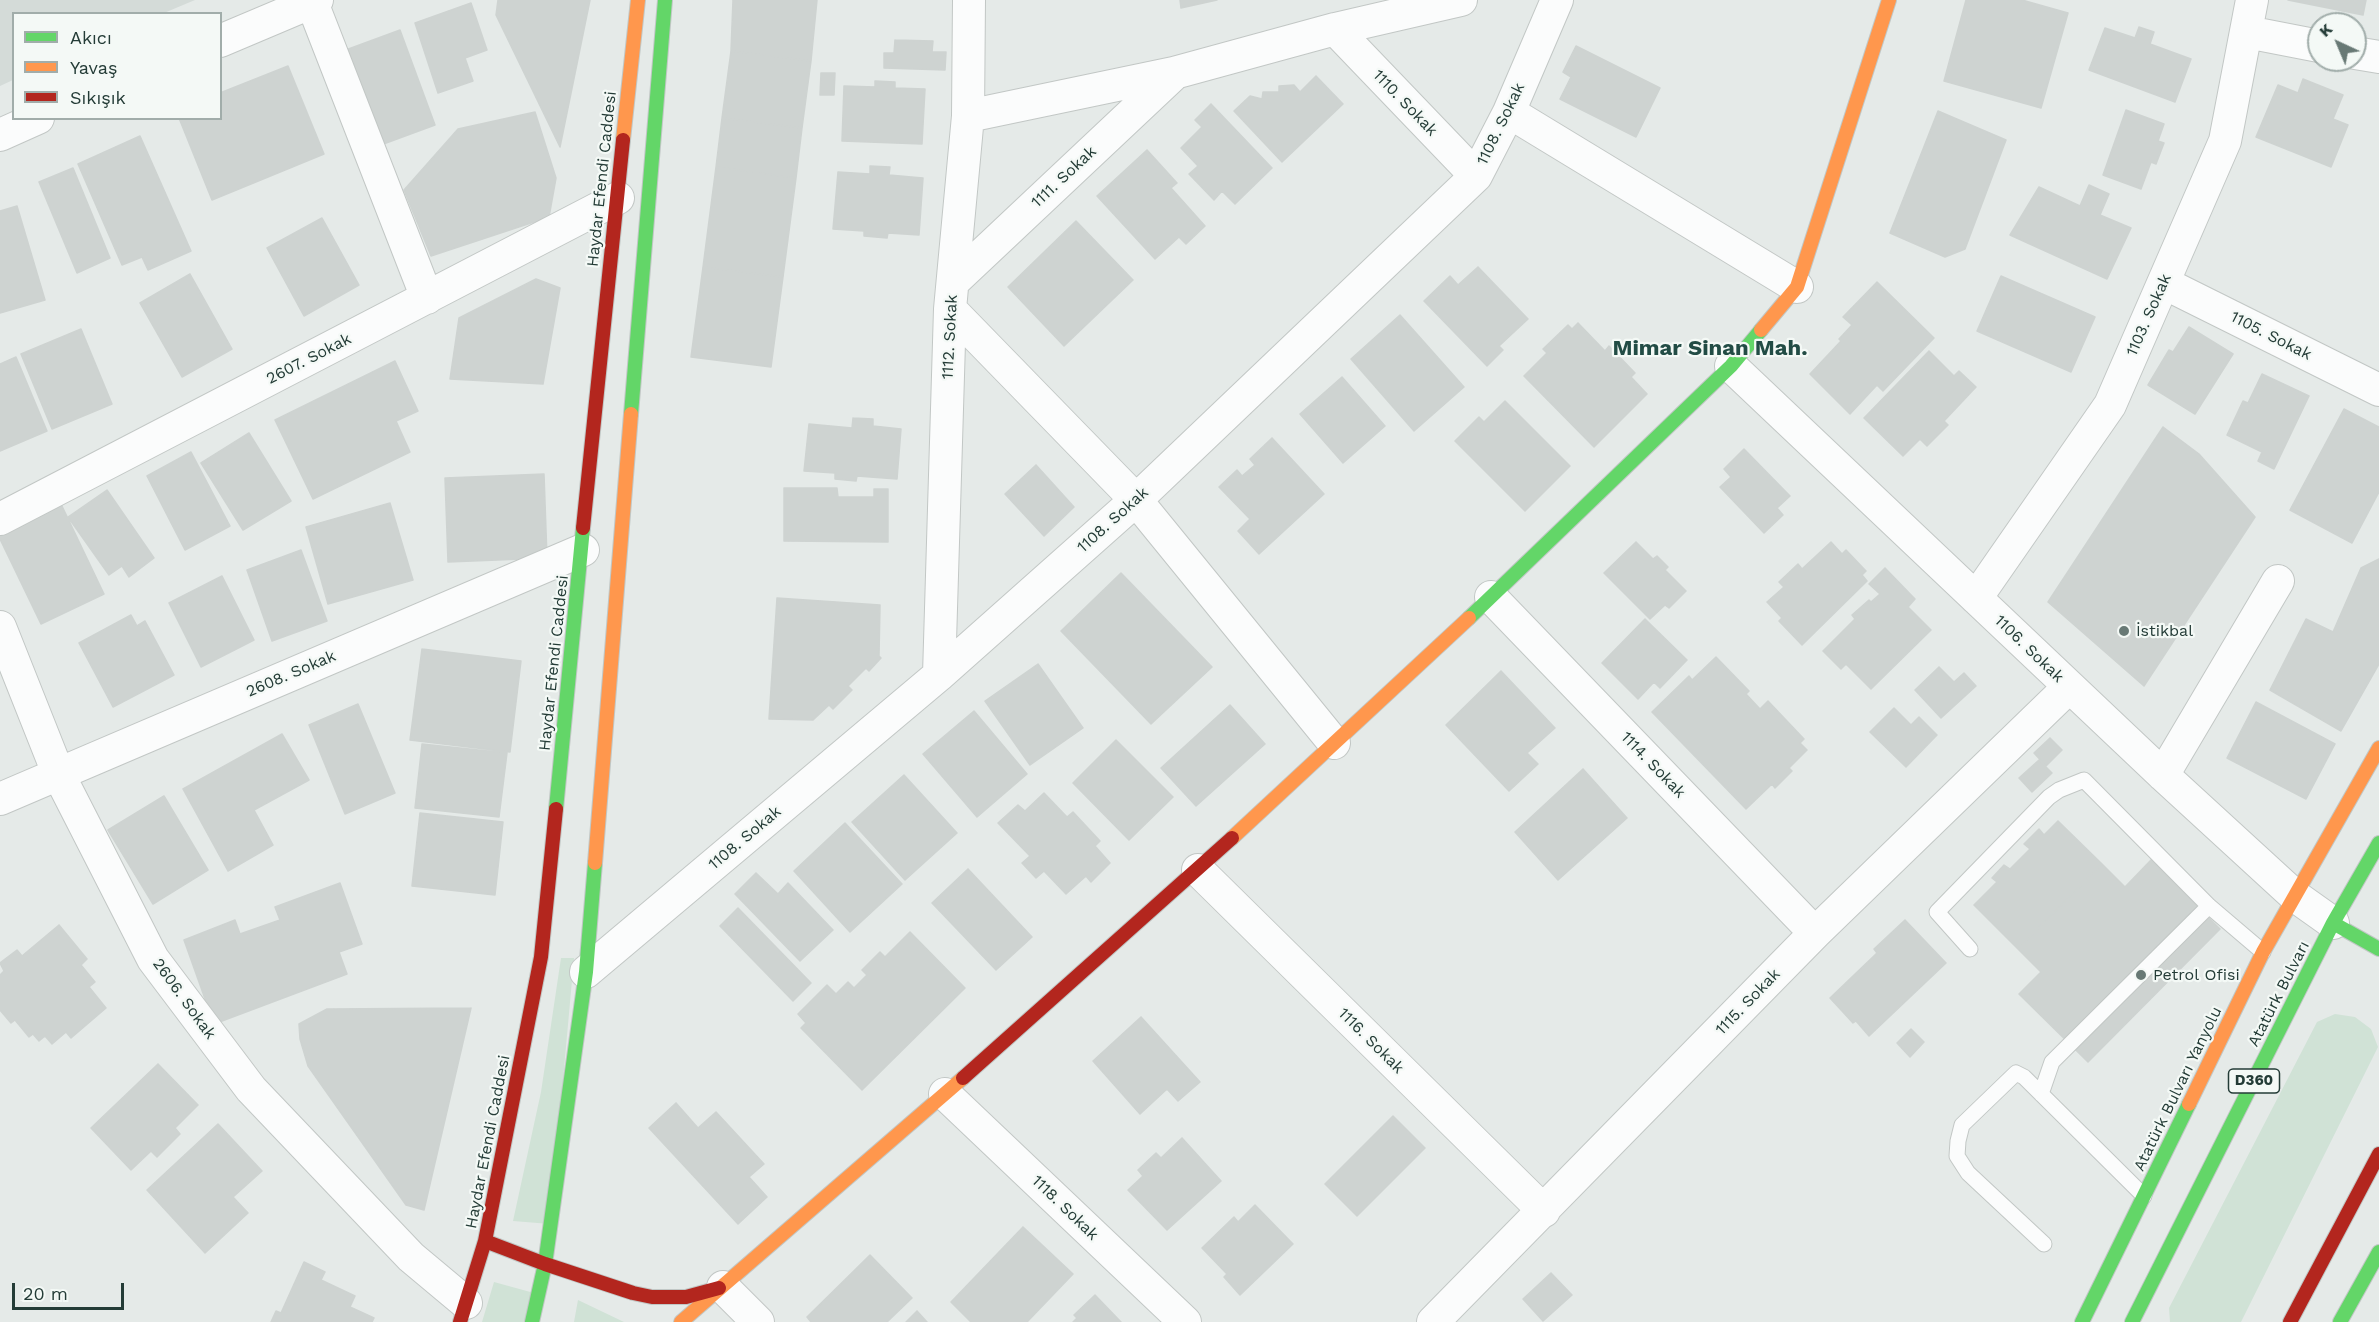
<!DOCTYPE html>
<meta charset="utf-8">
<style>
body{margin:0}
#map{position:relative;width:2379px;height:1322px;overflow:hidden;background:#e5eae8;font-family:"Work Sans",sans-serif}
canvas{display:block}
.legend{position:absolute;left:12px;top:12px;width:210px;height:108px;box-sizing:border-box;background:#f4f9f6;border:2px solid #a1adaa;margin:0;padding:8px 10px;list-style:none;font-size:18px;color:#243c37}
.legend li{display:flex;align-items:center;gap:12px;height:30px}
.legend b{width:30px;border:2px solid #a1adaa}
.north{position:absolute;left:2307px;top:12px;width:60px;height:60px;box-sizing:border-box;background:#f4f9f6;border:2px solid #a1adaa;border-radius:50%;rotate:316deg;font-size:16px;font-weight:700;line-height:24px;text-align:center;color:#243c37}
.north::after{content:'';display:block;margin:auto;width:21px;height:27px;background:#687975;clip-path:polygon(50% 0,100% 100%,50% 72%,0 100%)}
.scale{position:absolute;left:12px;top:1283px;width:112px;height:27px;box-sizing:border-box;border:3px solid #243c37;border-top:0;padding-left:8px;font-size:18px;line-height:21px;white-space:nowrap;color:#243c37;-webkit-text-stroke:4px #f4f9f6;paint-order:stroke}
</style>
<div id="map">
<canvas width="2379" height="1322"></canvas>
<ul class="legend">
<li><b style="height:8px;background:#63d668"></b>Akıcı</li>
<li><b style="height:8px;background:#ff974d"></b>Yavaş</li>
<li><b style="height:8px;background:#b3261e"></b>Sıkışık</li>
</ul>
<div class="north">K</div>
<div class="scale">20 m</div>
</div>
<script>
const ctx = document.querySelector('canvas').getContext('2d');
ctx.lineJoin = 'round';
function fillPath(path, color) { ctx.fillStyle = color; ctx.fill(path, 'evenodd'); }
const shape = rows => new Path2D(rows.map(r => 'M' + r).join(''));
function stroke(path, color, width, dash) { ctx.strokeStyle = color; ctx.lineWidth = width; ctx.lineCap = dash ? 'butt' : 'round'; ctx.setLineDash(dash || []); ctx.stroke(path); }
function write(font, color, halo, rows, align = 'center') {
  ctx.font = font + ' "Work Sans",sans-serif'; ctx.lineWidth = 4.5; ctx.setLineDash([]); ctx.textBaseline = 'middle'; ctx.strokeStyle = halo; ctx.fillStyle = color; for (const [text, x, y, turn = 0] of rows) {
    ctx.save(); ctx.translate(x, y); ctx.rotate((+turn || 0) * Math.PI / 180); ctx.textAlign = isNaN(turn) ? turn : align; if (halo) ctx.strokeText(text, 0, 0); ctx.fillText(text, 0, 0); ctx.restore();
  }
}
fillPath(shape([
 [0,0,195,0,164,13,14,14,13,80,0,86]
]), '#d4dbd8');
fillPath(shape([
 [561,958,574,958,550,1224,513,1221,541,1092],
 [2335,1014,2355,1017,2371,1029,2378,1047,2241,1322,2170,1322,2169,1308,2317,1022],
 [494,1282,534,1293,530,1322,482,1322],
 [578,1300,624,1322,574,1322]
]), '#d0e2d6');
const building = shape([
 [498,0,590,0,560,147,496,15,498,0],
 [733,0,817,0,811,61,731,51,733,0],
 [1180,0,1217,0,1181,8,1180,0],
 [1966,0,2022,0,2068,13,2041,108,1944,81,1966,0],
 [2288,0,2366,0,2363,15,2288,0],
 [471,3,487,50,465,58,473,81,438,93,415,23,471,3],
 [2139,27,2154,32,2150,44,2191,59,2175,102,2089,70,2105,28,2135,38,2139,27],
 [400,30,435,125,378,146,343,51,400,30],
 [895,40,933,41,932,52,946,52,945,70,884,68,884,53,894,53,895,40],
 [1576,46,1660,88,1636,137,1560,99,1571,77,1563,72,1576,46],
 [731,51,811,61,802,128,722,118,731,51],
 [288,66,324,154,212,200,179,118,220,118,220,93,288,66],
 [821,73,835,73,834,95,820,95,821,73],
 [1316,76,1343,104,1282,162,1234,111,1250,96,1262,99,1263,92,1279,92,1279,86,1294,85,1300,92,1316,76],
 [2303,79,2343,95,2333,119,2348,125,2331,167,2256,137,2278,85,2298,93,2303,79],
 [875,81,895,82,895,88,925,89,922,144,842,141,844,86,875,87,875,81],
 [1211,104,1272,168,1235,204,1222,191,1214,200,1189,174,1198,166,1181,148,1202,127,1195,120,1211,104],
 [2126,110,2164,124,2158,141,2164,143,2156,164,2151,162,2141,189,2103,175,2126,110],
 [1938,111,2006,140,1965,249,1945,257,1890,233,1938,111],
 [535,112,556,178,549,217,431,256,404,190,458,129,535,112],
 [722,118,802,128,796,178,716,167,722,118],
 [140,136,191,251,148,270,142,257,122,265,78,164,140,136],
 [1147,150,1177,183,1171,188,1205,226,1186,244,1179,237,1155,259,1097,196,1147,150],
 [870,166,890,167,889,175,923,178,919,235,888,233,887,238,864,236,864,231,833,229,838,172,870,174,870,166],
 [716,167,796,178,783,277,703,267,716,167],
 [73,168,110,258,77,273,39,182,73,168],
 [2089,185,2109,194,2100,215,2131,228,2107,279,2010,235,2039,187,2080,206,2089,185],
 [17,206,45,300,0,313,0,211,17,206],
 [322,218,359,285,304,316,267,248,322,218],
 [1076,221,1133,280,1064,346,1008,287,1076,221],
 [703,267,783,277,771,367,691,357,703,267],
 [1478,267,1528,319,1499,346,1503,350,1487,366,1424,301,1450,276,1458,285,1478,267],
 [190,274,232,349,182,377,140,303,190,274],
 [2001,276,2095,317,2071,372,1977,331,2001,276],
 [536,279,560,288,543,384,450,379,459,318,536,279],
 [1877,282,1934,338,1883,391,1877,385,1850,414,1810,374,1841,341,1839,339,1852,325,1843,317,1877,282],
 [1400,315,1464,387,1414,431,1351,359,1400,315],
 [1578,323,1605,351,1609,346,1635,373,1631,377,1647,394,1594,447,1524,376,1547,353,1543,349,1568,325,1572,329,1578,323],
 [2189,327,2233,354,2195,414,2148,385,2169,350,2173,352,2189,327],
 [81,329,112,404,52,429,21,354,81,329],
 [1929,351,1954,376,1959,371,1976,387,1944,421,1948,425,1927,446,1920,439,1903,456,1864,418,1929,351],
 [16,357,47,431,0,451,0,364,16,357],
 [395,361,418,411,396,421,410,452,313,499,275,420,395,361],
 [2262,374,2309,396,2274,469,2258,461,2262,452,2227,435,2243,401,2248,403,2262,374],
 [1342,377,1385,426,1343,463,1300,414,1342,377],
 [1505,401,1570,466,1525,511,1455,441,1479,417,1484,422,1505,401],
 [2344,409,2379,427,2379,492,2352,543,2290,510,2344,409],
 [853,418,873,419,873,426,901,429,897,479,857,476,856,481,835,479,835,473,804,471,809,424,852,428,853,418],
 [2163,427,2199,454,2255,517,2144,686,2048,602,2163,427],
 [249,433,291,501,243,530,201,463,249,433],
 [1272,438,1324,494,1259,554,1238,531,1250,519,1219,487,1237,470,1242,476,1255,465,1250,459,1272,438],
 [1744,449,1790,496,1777,508,1783,515,1764,533,1720,487,1731,477,1724,469,1744,449],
 [191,452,230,526,185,550,147,476,191,452],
 [1036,465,1074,507,1044,536,1005,494,1036,465],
 [544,474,547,558,448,562,445,478,544,474],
 [784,488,837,488,838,497,874,497,874,489,888,489,888,542,784,541,784,488],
 [107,490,154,558,129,577,122,566,109,575,68,517,107,490],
 [390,503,413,580,328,604,306,527,390,503],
 [61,504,104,594,41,624,0,539,0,535,61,504],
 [1636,542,1653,559,1657,556,1668,567,1665,570,1686,591,1669,608,1665,605,1650,619,1604,573,1636,542],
 [1831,542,1842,554,1846,550,1866,571,1862,575,1867,581,1802,645,1779,621,1782,618,1767,602,1784,587,1779,582,1798,564,1802,569,1831,542],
 [301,550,327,621,272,641,247,570,301,550],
 [2379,559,2379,664,2341,731,2270,690,2306,619,2333,632,2361,568,2379,559],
 [1885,568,1915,599,1908,607,1931,630,1871,689,1846,664,1841,669,1823,651,1855,619,1852,615,1869,600,1871,602,1880,594,1869,584,1885,568],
 [1121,573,1212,667,1151,724,1061,631,1121,573],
 [222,576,254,640,201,667,169,603,222,576],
 [777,598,880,605,879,656,881,658,869,671,866,668,848,686,852,690,833,709,829,705,813,720,769,719,777,598],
 [131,615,137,626,145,621,174,675,113,707,79,643,131,615],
 [1645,619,1687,660,1660,688,1654,682,1638,699,1602,663,1645,619],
 [422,649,521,661,510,752,410,740,422,649],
 [1716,657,1749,691,1746,694,1760,709,1768,701,1804,739,1800,743,1807,750,1789,768,1792,771,1775,788,1772,784,1746,809,1652,712,1689,676,1692,680,1716,657],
 [1038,664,1083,728,1030,765,985,701,1038,664],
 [1939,667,1954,682,1964,673,1976,686,1941,718,1915,690,1939,667],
 [1501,671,1555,728,1527,753,1538,764,1509,791,1446,725,1501,671],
 [2256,702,2335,744,2306,799,2227,758,2256,702],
 [358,704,395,793,345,814,309,725,358,704],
 [1230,705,1265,744,1196,806,1161,768,1230,705],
 [1894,708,1911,725,1919,717,1937,735,1906,767,1870,732,1894,708],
 [974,711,1027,774,977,817,923,754,974,711],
 [282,734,309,780,254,810,273,845,228,871,183,789,282,734],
 [2050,738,2062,750,2046,766,2034,753,2050,738],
 [1116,740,1173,797,1129,840,1073,783,1116,740],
 [422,744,507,753,499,817,415,808,422,744],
 [2039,760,2052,773,2032,792,2019,778,2039,760],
 [1583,769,1627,818,1558,880,1515,832,1583,769],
 [904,775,957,833,905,880,852,822,904,775],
 [1044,793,1067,817,1073,812,1100,841,1095,846,1110,863,1091,882,1086,876,1066,894,1044,871,1036,878,1022,863,1030,856,998,823,1018,805,1025,811,1044,793],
 [164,796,208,870,153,904,108,830,164,796],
 [420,813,503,822,495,895,412,886,420,813],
 [2058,821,2102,864,2018,949,1974,905,1997,882,1992,878,2004,865,2010,869,2030,849,2024,844,2039,829,2044,835,2058,821],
 [845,823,902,884,850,932,794,871,845,823],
 [2151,860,2220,929,2088,1062,2019,994,2041,972,2018,949,2102,864,2125,887,2151,860],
 [968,869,1032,937,996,970,932,903,968,869],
 [756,873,778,894,788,883,833,930,800,961,735,894,756,873],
 [340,883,362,944,339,952,347,974,214,1024,184,940,235,920,240,934,280,920,275,907,340,883],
 [738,908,811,983,793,1001,720,926,738,908],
 [1905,920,1946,963,1869,1036,1856,1021,1853,1023,1830,998,1877,953,1874,949,1905,920],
 [59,925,87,959,81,965,95,982,89,987,106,1008,71,1038,66,1032,52,1044,45,1036,39,1041,33,1034,29,1037,15,1020,11,1023,0,1010,0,975,4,971,0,963,17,950,22,956,59,925],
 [910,932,965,988,862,1090,801,1028,806,1023,798,1014,827,985,836,994,848,982,854,988,867,975,862,970,880,952,885,957,910,932],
 [471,1008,424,1210,406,1205,308,1066,300,1039,299,1024,327,1009,471,1008],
 [1141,1017,1200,1082,1178,1101,1167,1089,1140,1114,1093,1061,1141,1017],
 [1911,1029,1924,1042,1910,1057,1897,1043,1911,1029],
 [158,1064,198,1105,175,1128,180,1134,157,1157,151,1151,131,1170,91,1128,158,1064],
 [676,1103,698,1128,716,1112,764,1164,749,1177,767,1197,738,1224,649,1128,676,1103],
 [1393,1116,1425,1148,1357,1216,1325,1184,1393,1116],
 [218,1124,262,1171,233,1197,248,1213,205,1253,147,1190,218,1124],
 [1182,1138,1221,1181,1167,1230,1128,1190,1143,1176,1138,1170,1156,1153,1161,1158,1182,1138],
 [1255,1205,1293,1244,1240,1295,1224,1277,1227,1274,1202,1248,1234,1217,1238,1222,1255,1205],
 [1023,1227,1073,1274,1027,1322,971,1322,951,1302,1023,1227],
 [870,1255,912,1298,887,1322,811,1322,807,1317,870,1255],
 [304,1262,325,1272,321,1280,355,1296,350,1307,374,1318,372,1322,271,1322,276,1311,281,1313,304,1262],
 [1551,1273,1572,1295,1543,1321,1523,1299,1551,1273],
 [1095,1295,1121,1322,1073,1322,1077,1318,1074,1315,1095,1295],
 [917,1311,927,1322,906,1322,917,1311]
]);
fillPath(building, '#ced3d1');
stroke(building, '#ced3d1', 1.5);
const lane = shape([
 [1970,949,1937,912,2049,797,2059,790,2084,780,2209,906,2263,952],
 [2041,1094,2052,1062,2209,906],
 [2044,1244,1968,1173,1957,1156,1958,1141,1962,1125,2016,1073,2024,1077,2144,1196]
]);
const street = shape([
 [311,0,427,298],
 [1335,29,1476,176],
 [2247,32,2319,46],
 [220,41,317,0],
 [2355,53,2379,57],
 [1509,112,1797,287],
 [968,116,1174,73,1335,29,1461,0],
 [0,135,38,118],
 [954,281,1174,74],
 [2164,283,2379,390],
 [950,309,1136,500,1334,743],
 [1731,366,2163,775,2295,896,2333,923],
 [0,519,618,198],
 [1491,597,1815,933],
 [1976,598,2110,405,2225,141,2252,0],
 [0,627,58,773,153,959,251,1089,411,1257,466,1303],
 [939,675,950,309,968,116,969,0],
 [2163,775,2278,581],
 [0,799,583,550],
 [1198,870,1544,1211],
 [586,972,939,675,1136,500,1476,176,1509,112,1557,0],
 [945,1094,1185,1322],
 [723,1287,758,1322],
 [1433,1322,1815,933,2069,687]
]);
const fast = shape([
 [631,414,665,0],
 [1469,618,1731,366,1761,330],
 [556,809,583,528],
 [2333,923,2379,949],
 [532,1322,545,1264,586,972,595,863],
 [2082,1322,2189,1104],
 [2132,1322,2333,923,2379,843],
 [2340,1322,2379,1252]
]);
const slow = shape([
 [623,140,638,0],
 [1761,330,1797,287,1889,0],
 [1232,838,1469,618],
 [595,863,631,414],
 [2189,1104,2263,952,2379,748],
 [681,1322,963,1078]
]);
const jam = shape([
 [583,528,623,140],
 [963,1078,1232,838],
 [485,1241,545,1264,633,1293,652,1297,686,1297,719,1288],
 [460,1322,485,1241,541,957,556,809],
 [2290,1322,2379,1154]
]);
stroke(lane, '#c2c7c5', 17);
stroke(street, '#c2c7c5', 34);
stroke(fast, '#c1c7c5', 16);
stroke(slow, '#c1c7c5', 16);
stroke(jam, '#c1c7c5', 16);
stroke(lane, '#fbfcfc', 15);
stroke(street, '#fbfcfc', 32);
stroke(fast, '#63d668', 14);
stroke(slow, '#ff974d', 14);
stroke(jam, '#b3261e', 14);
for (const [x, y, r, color] of [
 [2124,631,6,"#687975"],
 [2141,975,6,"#687975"]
]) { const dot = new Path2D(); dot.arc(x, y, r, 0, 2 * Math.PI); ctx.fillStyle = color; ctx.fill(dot); stroke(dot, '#f4f9f6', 2); }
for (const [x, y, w] of [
 [2254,1081,51]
]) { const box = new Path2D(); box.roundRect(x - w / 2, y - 12, w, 24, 4.5); ctx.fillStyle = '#f4f9f6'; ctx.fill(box); stroke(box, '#243c37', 1.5); }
write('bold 15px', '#243c37', null, [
 ["D360",2254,1081]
]);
write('16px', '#243c37', '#f4f9f6', [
 ["1110. Sokak",1405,103,46],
 ["1108. Sokak",1501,124,-64],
 ["1111. Sokak",1064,177,-43],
 ["Haydar Efendi Caddesi",602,179,-84],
 ["1103. Sokak",2149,315,-66],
 ["1105. Sokak",2271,336,27],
 ["1112. Sokak",950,337,-87],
 ["2607. Sokak",309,359,-27],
 ["1108. Sokak",1113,520,-42],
 ["1106. Sokak",2029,649,44],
 ["Haydar Efendi Caddesi",554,663,-84],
 ["2608. Sokak",291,674,-23],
 ["1114. Sokak",1653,765,46],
 ["1108. Sokak",745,838,-40],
 ["Atatürk Bulvarı",2279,994,-63],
 ["2606. Sokak",184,999,54],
 ["1115. Sokak",1748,1002,-46],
 ["1116. Sokak",1371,1041,45],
 ["Atatürk Bulvarı Yanyolu",2178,1089,-64],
 ["Haydar Efendi Caddesi",488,1142,-79],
 ["1118. Sokak",1065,1208,44]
]);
write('16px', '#243c37', '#f4f9f6', [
 ["İstikbal",2136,631],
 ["Petrol Ofisi",2153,975]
], 'left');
write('bold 22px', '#224c45', '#f4f9f6', [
 ["Mimar Sinan Mah.",1710,349]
]);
</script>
